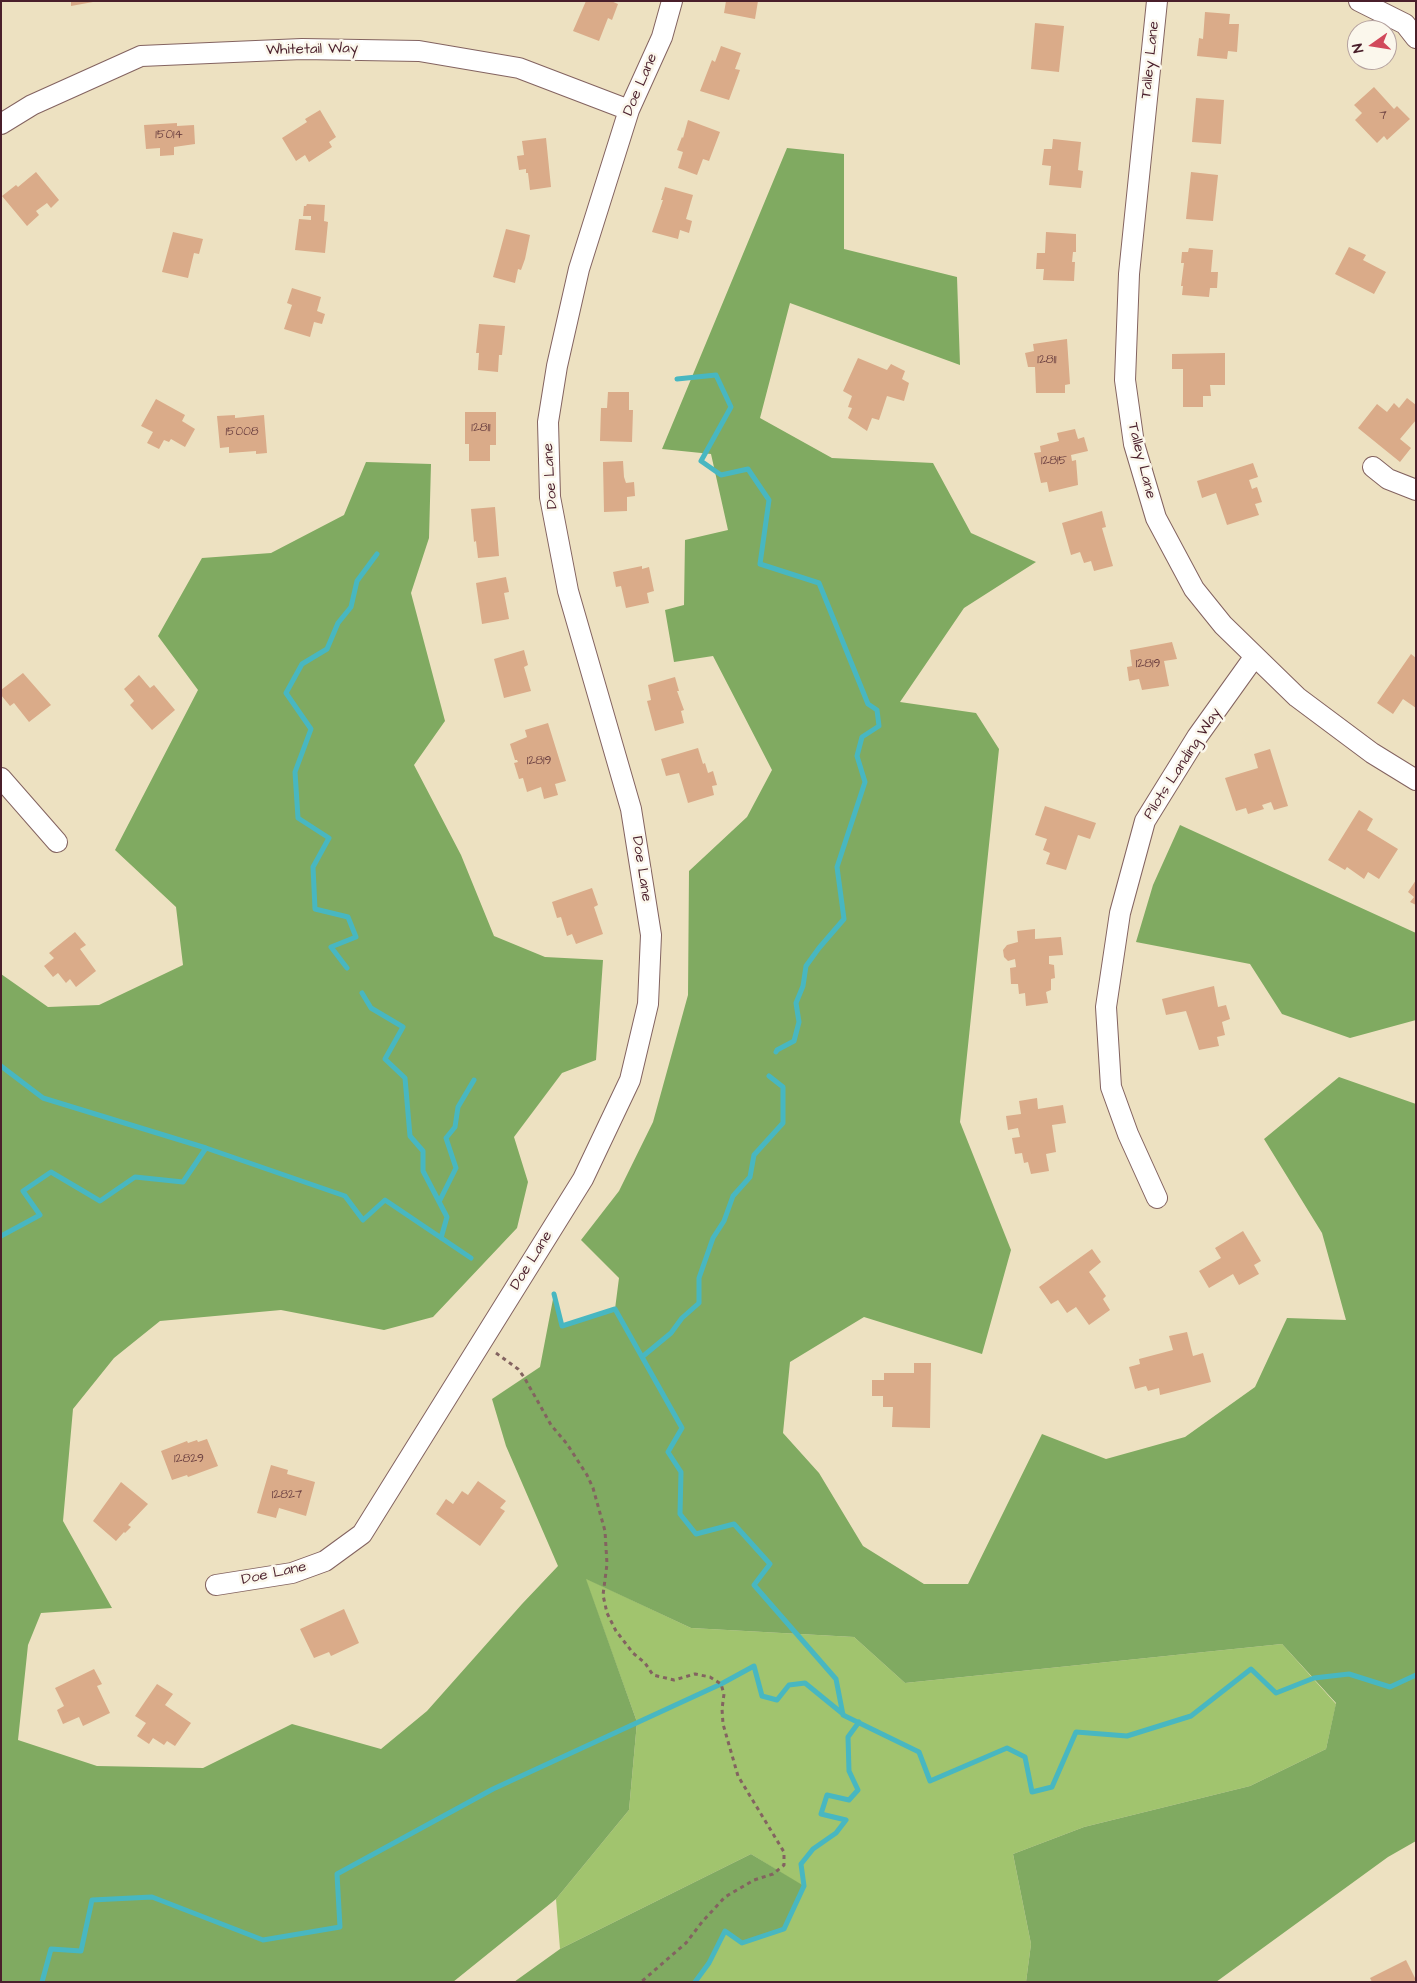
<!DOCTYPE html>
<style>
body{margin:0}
#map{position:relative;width:1417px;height:1983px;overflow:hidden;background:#ede1c1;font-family:"Architects Daughter",sans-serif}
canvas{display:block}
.frame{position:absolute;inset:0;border:2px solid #4a1f2b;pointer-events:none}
.north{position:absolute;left:1347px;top:20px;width:50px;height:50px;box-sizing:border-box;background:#fbf7ec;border:1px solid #b4a19f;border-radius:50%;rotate:257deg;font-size:14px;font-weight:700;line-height:20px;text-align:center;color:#4a1f2b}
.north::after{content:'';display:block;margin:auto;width:18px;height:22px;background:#d1495b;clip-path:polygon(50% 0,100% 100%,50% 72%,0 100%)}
</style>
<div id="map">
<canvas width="1417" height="1983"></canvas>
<div class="frame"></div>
<div class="north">N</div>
</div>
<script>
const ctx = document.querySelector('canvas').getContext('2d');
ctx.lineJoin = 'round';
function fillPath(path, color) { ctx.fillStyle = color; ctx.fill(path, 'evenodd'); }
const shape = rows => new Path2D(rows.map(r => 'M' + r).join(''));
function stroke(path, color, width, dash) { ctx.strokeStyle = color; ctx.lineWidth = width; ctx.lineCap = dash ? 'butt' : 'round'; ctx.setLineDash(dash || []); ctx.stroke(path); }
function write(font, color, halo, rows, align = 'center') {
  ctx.font = font + ' "Architects Daughter",sans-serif'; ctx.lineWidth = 5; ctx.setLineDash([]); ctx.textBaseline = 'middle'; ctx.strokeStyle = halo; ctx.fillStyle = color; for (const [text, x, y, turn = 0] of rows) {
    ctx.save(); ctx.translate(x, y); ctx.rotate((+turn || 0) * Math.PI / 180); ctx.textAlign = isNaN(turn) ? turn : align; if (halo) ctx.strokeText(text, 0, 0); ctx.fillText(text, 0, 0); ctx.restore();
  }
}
fillPath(shape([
 [585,1578,691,1628,854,1637,905,1683,1282,1644,1336,1704,1326,1749,1250,1786,1084,1827,1013,1854,1031,1944,1026,1982,695,1982,709,1963,725,1931,784,1929,804,1887,751,1854,560,1949,556,1899,629,1810,637,1722]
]), '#a1c46e');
fillPath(shape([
 [787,148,844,154,844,249,957,277,960,365,790,303,760,418,832,458,933,463,971,533,1036,562,964,608,900,702,976,713,999,749,960,1122,1011,1250,982,1354,864,1317,790,1362,783,1433,819,1473,863,1546,924,1584,968,1584,1042,1434,1106,1459,1185,1437,1255,1387,1287,1318,1346,1320,1322,1233,1264,1139,1339,1077,1416,1104,1416,1841,1388,1857,1216,1982,1026,1982,1031,1944,1013,1854,1084,1827,1250,1786,1326,1749,1336,1703,1282,1644,905,1683,854,1637,691,1628,586,1579,637,1722,629,1810,556,1899,453,1982,1,1982,1,974,48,1007,99,1005,183,965,176,907,115,850,198,690,158,636,202,558,271,553,344,515,366,462,431,464,429,538,411,593,445,721,414,765,461,855,494,936,545,957,603,960,596,1060,562,1073,514,1137,528,1182,517,1228,433,1317,384,1330,281,1310,160,1321,114,1358,73,1409,63,1521,112,1608,41,1613,28,1645,18,1740,97,1766,203,1768,292,1724,381,1749,427,1711,522,1604,558,1566,506,1446,492,1399,540,1367,554,1294,562,1326,615,1309,619,1278,581,1240,619,1191,653,1122,688,995,689,871,747,817,772,770,713,656,674,662,665,610,684,605,685,540,728,530,711,454,662,449],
 [1180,825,1416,933,1416,1020,1350,1038,1282,1014,1250,964,1136,942,1153,885],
 [751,1854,804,1886,784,1929,742,1943,725,1931,709,1963,695,1982,514,1982,560,1949]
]), '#80aa61');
stroke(shape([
 [677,379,716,375,731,407,701,461,721,475,748,469,769,500,760,564,819,583,868,704,877,710,879,726,862,737,857,756,865,782,837,867,844,919,819,948,806,966,803,986,796,1003,799,1022,794,1041,777,1050,776,1052],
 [347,968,331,947,356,937,348,917,315,909,313,867,329,838,298,818,295,772,311,729,286,693,302,664,327,649,338,623,351,607,357,581,377,554],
 [362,993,371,1008,403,1027,385,1059,405,1078,410,1136,423,1151,423,1171,447,1217,441,1238],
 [1,1066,43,1098,206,1148,345,1196,363,1220,385,1200,471,1258],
 [439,1202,456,1168,446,1138,455,1127,458,1107,474,1080],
 [1,1236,40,1215,23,1191,51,1172,100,1201,135,1177,183,1182,206,1148],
 [554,1294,562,1326,615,1309,682,1428,668,1452,681,1472,680,1514,696,1534,734,1524,770,1564,754,1585,836,1679,843,1715,919,1752,930,1781,1007,1748,1025,1757,1032,1792,1052,1787,1076,1732,1127,1736,1191,1716,1251,1669,1276,1693,1314,1678,1349,1674,1390,1687,1416,1675],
 [642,1357,671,1333,682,1318,699,1303,699,1278,713,1238,724,1221,733,1196,750,1177,754,1155,783,1123,783,1087,769,1076],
 [42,1982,51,1949,81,1951,92,1900,152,1897,263,1940,340,1927,337,1874,493,1789,721,1684,754,1666,762,1696,777,1700,789,1685,805,1683,843,1714],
 [695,1982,709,1963,725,1931,742,1943,784,1929,804,1886,801,1864,813,1849,836,1833,846,1820,821,1814,827,1795,849,1800,858,1790,849,1771,848,1737,859,1722]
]), '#48b7c1', 5);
fillPath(shape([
 [71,1,93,1,93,2,71,6],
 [586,1,611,1,618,4,612,20,608,18,599,41,573,31],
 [726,1,758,1,755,19,724,13],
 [1205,12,1230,14,1229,24,1239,24,1237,52,1228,51,1227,59,1197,56,1199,38,1203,39],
 [1035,23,1064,26,1059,72,1031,69],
 [721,46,741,53,735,69,740,70,729,100,700,91,712,60,715,62],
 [1374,87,1394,109,1397,106,1410,119,1387,140,1384,136,1377,143,1355,120,1362,113,1354,105],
 [1196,98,1224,100,1221,144,1192,142],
 [320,110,336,137,329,142,332,147,309,162,305,155,296,161,282,138,307,122,305,119],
 [688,120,720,132,709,161,703,159,697,175,678,168,683,152,677,150,682,137,683,138],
 [177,123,177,126,194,125,195,144,174,147,174,155,160,156,160,148,146,149,144,125],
 [546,138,551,187,530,190,528,173,526,173,526,169,519,170,517,156,524,155,522,141],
 [1053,139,1081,142,1078,170,1083,171,1081,188,1049,185,1051,166,1042,165,1044,149,1052,149],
 [36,172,59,200,51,208,47,203,36,211,39,215,27,226,2,196,16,185,18,187],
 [1191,172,1218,175,1213,221,1186,219],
 [665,187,693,195,686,219,692,221,689,233,680,230,678,239,652,232,663,200,661,200],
 [307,204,325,205,324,221,328,222,325,253,295,250,299,219,311,220,311,216,303,216,304,206,306,206],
 [506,229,530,235,525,259,521,270,518,269,515,283,493,277],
 [173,232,203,239,199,254,194,253,188,278,162,272],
 [1046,232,1076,234,1076,252,1073,252,1072,262,1075,262,1074,281,1043,280,1044,269,1036,269,1037,253,1045,253],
 [1349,247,1366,255,1363,260,1386,272,1374,294,1335,274],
 [1189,248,1213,250,1211,272,1218,272,1217,288,1210,288,1209,297,1182,295,1183,286,1181,286,1184,263,1181,263,1182,252,1188,252],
 [292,288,321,297,317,311,325,314,322,324,314,322,310,337,284,329,292,305,287,303],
 [479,324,505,326,502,355,499,355,498,372,478,370,479,353,476,353],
 [1067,339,1070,384,1065,385,1065,393,1036,393,1035,367,1028,367,1025,353,1034,351,1033,344],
 [1225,353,1225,385,1210,385,1211,396,1203,396,1203,407,1183,407,1183,369,1172,369,1172,354],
 [858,358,887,370,891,364,905,371,902,379,909,383,904,401,887,396,879,420,872,418,867,431,848,418,852,408,848,407,852,396,843,391],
 [608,392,629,392,629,410,633,410,632,442,600,441,601,408,607,408],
 [1407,398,1416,405,1416,420,1400,439,1411,448,1400,462,1358,428,1377,404,1387,412,1394,403,1399,408],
 [156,399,185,415,182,421,195,429,185,447,171,439,169,442,164,440,159,449,147,443,153,432,141,426],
 [465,412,496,412,496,445,490,445,490,461,469,461,469,444,465,444],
 [235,415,235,418,264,415,267,453,256,454,256,451,229,453,229,447,220,448,217,416],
 [1075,429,1078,439,1084,437,1088,451,1071,455,1072,461,1076,460,1078,485,1049,492,1047,482,1041,483,1034,453,1041,452,1040,446,1059,441,1057,433],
 [623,461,624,477,626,483,634,482,635,496,627,497,627,511,604,512,603,462],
 [1253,463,1258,477,1249,480,1252,489,1257,487,1262,502,1255,504,1259,515,1227,525,1216,493,1202,498,1197,481],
 [495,507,499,556,478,558,476,541,474,542,471,509],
 [1102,511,1106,527,1102,528,1113,566,1094,571,1091,561,1084,563,1080,552,1071,555,1062,523],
 [642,566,642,569,649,567,654,591,647,593,649,603,626,608,621,586,616,587,613,572],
 [506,577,509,592,504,593,509,619,482,624,476,583],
 [1172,642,1177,659,1164,661,1169,686,1142,690,1139,679,1129,681,1127,667,1132,666,1130,650],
 [524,650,528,665,524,667,531,691,504,698,494,659],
 [1411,654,1416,658,1416,708,1403,699,1393,714,1377,703],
 [23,673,51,705,29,722,14,703,10,706,1,695,1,690],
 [139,675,150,688,154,685,175,710,152,730,130,705,134,701,124,689],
 [675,677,679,691,677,691,684,710,681,711,684,723,655,731,647,701,651,700,648,685],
 [548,723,566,781,555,784,558,795,544,799,541,787,527,792,523,778,519,779,514,763,518,762,517,760,515,760,510,744,527,737,525,730],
 [698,748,703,764,705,763,708,773,713,771,717,785,712,786,714,795,688,803,679,773,666,776,661,759],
 [1270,749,1288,806,1274,810,1271,802,1262,805,1264,809,1248,814,1246,808,1236,811,1225,778,1258,768,1254,754],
 [1045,806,1096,823,1090,839,1078,835,1066,870,1046,864,1050,853,1043,850,1047,839,1035,835],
 [1359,810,1373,819,1367,830,1398,849,1379,879,1368,872,1364,879,1347,867,1345,870,1328,860],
 [1416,880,1416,905,1410,902,1414,897,1408,892],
 [592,888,598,905,594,907,603,934,576,944,572,934,567,936,561,917,557,918,552,902],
 [1035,929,1035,939,1061,937,1063,955,1049,956,1049,964,1054,965,1055,978,1051,979,1051,990,1046,992,1048,1003,1026,1006,1025,993,1019,994,1018,984,1011,984,1010,968,1016,967,1015,959,1008,961,1004,957,1003,950,1007,945,1018,942,1017,931],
 [75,932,86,945,80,949,96,971,76,987,70,979,66,983,58,973,53,977,44,966,54,958,49,953],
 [1214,986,1218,1007,1226,1005,1230,1019,1222,1022,1225,1035,1217,1037,1219,1046,1199,1050,1186,1011,1166,1015,1162,999],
 [1037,1098,1038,1109,1063,1105,1066,1123,1052,1125,1056,1152,1046,1154,1049,1171,1031,1174,1028,1162,1024,1163,1022,1153,1015,1154,1012,1138,1020,1137,1018,1128,1008,1130,1006,1116,1021,1114,1019,1101],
 [1243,1231,1261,1261,1254,1265,1259,1274,1239,1285,1233,1274,1209,1288,1199,1271,1221,1258,1215,1248],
 [1092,1249,1101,1262,1089,1272,1106,1296,1103,1299,1110,1310,1089,1325,1076,1307,1067,1313,1058,1300,1051,1304,1039,1287],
 [1187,1332,1193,1356,1203,1353,1211,1382,1160,1395,1159,1388,1148,1391,1146,1386,1135,1389,1129,1367,1140,1364,1139,1359,1173,1350,1169,1336],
 [914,1363,931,1363,930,1428,892,1427,893,1407,883,1407,883,1396,872,1396,872,1380,884,1380,884,1373,914,1373],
 [207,1439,218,1466,188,1477,187,1475,172,1480,161,1451,187,1441,188,1443,197,1440,198,1442],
 [271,1465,288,1470,287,1474,315,1482,306,1516,279,1508,276,1518,257,1513],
 [478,1481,506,1501,500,1508,505,1511,480,1546,436,1514,446,1499,453,1504,462,1491,468,1495],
 [121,1482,148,1504,128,1525,131,1527,125,1533,124,1532,116,1541,93,1521],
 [344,1609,359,1643,331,1656,329,1652,314,1658,300,1629],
 [94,1669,102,1684,97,1686,110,1713,83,1726,79,1717,63,1724,57,1710,64,1706,55,1688],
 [157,1684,173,1694,165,1705,191,1723,175,1746,167,1741,164,1745,153,1738,149,1744,137,1736,146,1723,135,1716],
 [1406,1960,1416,1980,1412,1982,1372,1982,1370,1978]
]), '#daab89');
const minor = shape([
 [1157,1,1129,274,1125,380,1134,444,1156,518,1194,589,1223,625,1297,697,1372,753,1416,780],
 [1359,1,1405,24,1416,38],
 [1,124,32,105,141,56,302,49,419,51,519,68,629,110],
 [1373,467,1388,479,1416,490],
 [1,778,57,842],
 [1157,1198,1128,1134,1111,1087,1106,1007,1120,913,1145,821,1197,737,1255,656],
 [216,1585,292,1573,325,1561,362,1534,583,1179,630,1080,648,1004,651,935,631,809,568,591,550,497,548,422,557,366,579,269,629,110,662,37,672,1]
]);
stroke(minor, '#836360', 22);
stroke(shape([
 [496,1353,518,1369,524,1377,551,1425,567,1444,587,1475,593,1488,605,1531,607,1564,603,1595,607,1613,616,1631,633,1653,645,1663,653,1675,674,1680,695,1674,710,1677,721,1684,724,1694,722,1709,723,1724,738,1776,784,1852,784,1865,773,1874,754,1880,725,1897,702,1922,686,1943,641,1982]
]), '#836360', 3, [4, 4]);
stroke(minor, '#fff', 20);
write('12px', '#6e4242', null, [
 ["7",1383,116],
 ["15014",169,135],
 ["12811",1047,360],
 ["12811",481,428],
 ["15008",242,432],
 ["12815",1054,461],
 ["12819",1148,664],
 ["12819",539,761],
 ["12829",189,1459],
 ["12827",287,1495]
]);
write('15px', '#4a1f2b', '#fbf7ec', [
 ["Whitetail Way",312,50,-1],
 ["Talley Lane",1151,60,-84],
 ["Doe Lane",641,85,-67],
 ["Talley Lane",1141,461,76],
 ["Doe Lane",551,476,-94],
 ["Pilots Landing Way",1183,764,-57],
 ["Doe Lane",641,869,81],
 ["Doe Lane",532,1261,-58],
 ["Doe Lane",274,1574,-12]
]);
</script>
